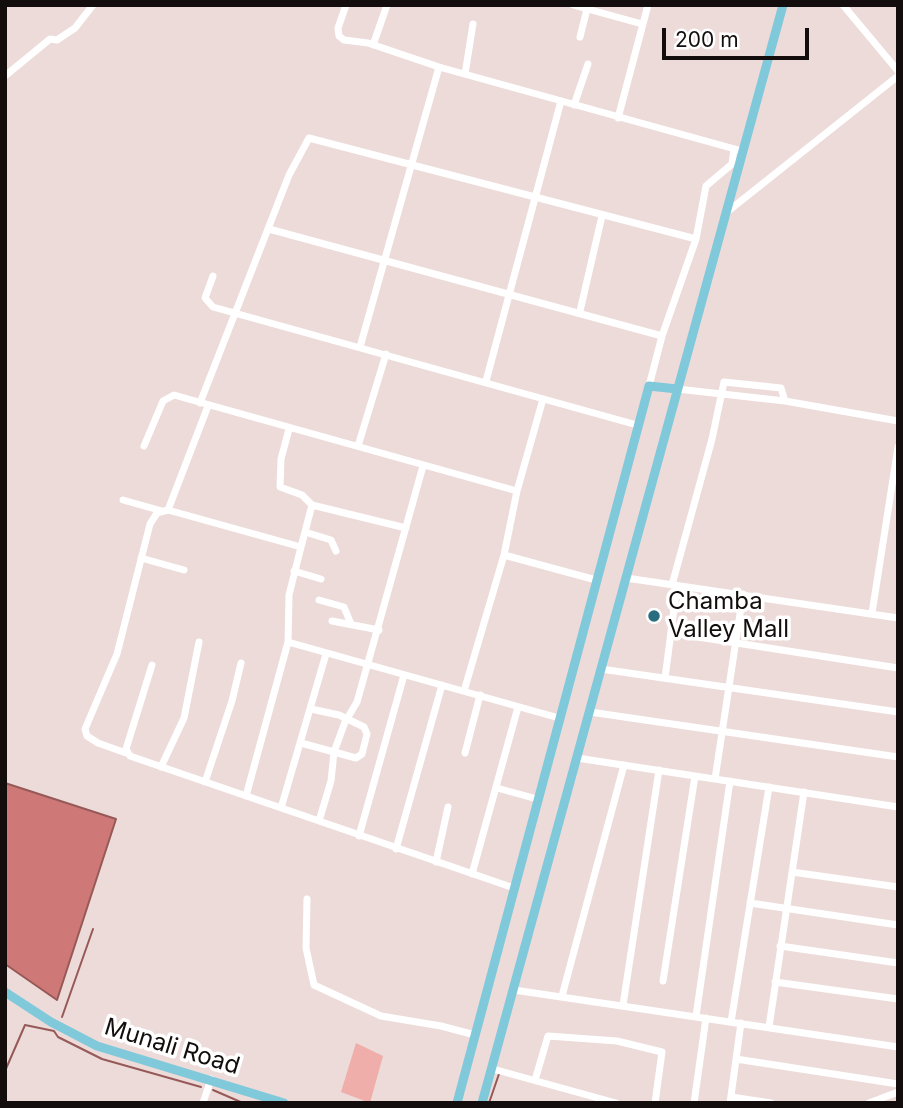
<!DOCTYPE html>
<style>
body{margin:0}
#map{position:relative;width:903px;height:1108px;overflow:hidden;background:#ecdbd9;font-family:Inter,sans-serif}
canvas{display:block}
.frame{position:absolute;inset:0;border:7px solid #130d0d;pointer-events:none}
.scale{position:absolute;left:662px;top:28px;width:147px;height:32px;box-sizing:border-box;border:4px solid #130d0d;border-top:0;padding-left:9px;font-size:21px;line-height:24px;white-space:nowrap;color:#130d0d;-webkit-text-stroke:5px #fff;paint-order:stroke}
</style>
<div id="map">
<canvas width="903" height="1108"></canvas>
<div class="frame"></div>
<div class="scale">200 m</div>
</div>
<script>
const ctx = document.querySelector('canvas').getContext('2d');
ctx.lineJoin = 'round';
function fillPath(path, color) { ctx.fillStyle = color; ctx.fill(path, 'evenodd'); }
const shape = rows => new Path2D(rows.map(r => 'M' + r).join(''));
function stroke(path, color, width, dash) { ctx.strokeStyle = color; ctx.lineWidth = width; ctx.lineCap = dash ? 'butt' : 'round'; ctx.setLineDash(dash || []); ctx.stroke(path); }
function write(font, color, halo, rows, align = 'center') {
  ctx.font = font + ' Inter,sans-serif'; ctx.lineWidth = 7; ctx.setLineDash([]); ctx.textBaseline = 'middle'; ctx.strokeStyle = halo; ctx.fillStyle = color; for (const [text, x, y, turn = 0] of rows) {
    ctx.save(); ctx.translate(x, y); ctx.rotate((+turn || 0) * Math.PI / 180); ctx.textAlign = isNaN(turn) ? turn : align; if (halo) ctx.strokeText(text, 0, 0); ctx.fillText(text, 0, 0); ctx.restore();
  }
}
fillPath(shape([
 [356,1043,383,1056,370,1103,341,1092]
]), '#efaeaa');
const water = shape([
 [5,783,116,819,57,1000,5,964,5,783]
]);
fillPath(water, '#ce7977');
stroke(water, '#965957', 2);
stroke(shape([
 [62,1017,93,929],
 [5,1071,25,1025,54,1031,58,1037,102,1059,201,1087],
 [213,1090,243,1103],
 [489,1103,499,1074]
]), '#965957', 2);
stroke(shape([
 [346,5,338,28,339,36,344,40,368,43,439,67,742,151],
 [573,5,642,24],
 [843,5,898,71],
 [580,37,587,9],
 [373,45,387,5],
 [465,74,473,24],
 [5,76,50,39,57,40,75,28,93,5],
 [574,105,588,64],
 [618,118,648,5],
 [727,212,898,76],
 [269,229,662,336],
 [213,276,205,298,213,307,637,425],
 [580,311,602,216],
 [360,347,439,67],
 [486,381,561,101],
 [649,386,662,336,696,239,706,186,732,164,734,149],
 [677,389,785,401,898,421],
 [200,403,289,175,309,138,696,239],
 [289,429,281,459,280,487,302,495,312,505,406,528],
 [144,446,163,401,174,395,517,491],
 [358,446,386,354],
 [123,500,162,511],
 [168,510,208,406],
 [305,532,331,540,336,551],
 [504,555,596,580],
 [141,558,184,570],
 [294,571,321,579],
 [626,578,898,618],
 [672,585,712,439,724,382,781,388,785,401],
 [319,600,344,607,351,624],
 [872,613,898,447],
 [332,621,379,630],
 [672,633,898,668],
 [288,642,559,718],
 [152,665,126,749,130,756,514,888],
 [601,669,898,712],
 [665,678,677,586],
 [464,691,504,555,517,491,543,399],
 [590,712,898,757],
 [301,743,356,758,362,754,367,734,364,727,339,715,311,709],
 [126,753,98,743,87,736,85,729,117,654,150,524,157,513,168,510,301,547,312,505],
 [465,753,480,695],
 [577,758,898,807],
 [161,767,184,718,199,642],
 [715,779,743,594],
 [205,782,232,701,241,663],
 [497,788,537,799],
 [246,796,288,642,289,595,301,547],
 [281,808,326,654],
 [319,821,331,781,334,752,345,722,357,702,423,466],
 [359,836,404,675],
 [396,849,442,685],
 [436,862,448,807],
 [792,872,898,887],
 [472,874,518,707],
 [307,899,306,948,314,985,381,1016,441,1026,475,1035],
 [750,903,898,925],
 [780,946,898,963],
 [663,981,695,776],
 [775,982,898,999],
 [514,990,898,1047],
 [562,996,624,765],
 [623,1005,659,770],
 [696,1016,730,781],
 [731,1022,769,787],
 [769,1027,804,792],
 [736,1059,898,1084],
 [493,1069,616,1103],
 [535,1080,548,1036,617,1041,662,1052,655,1103],
 [731,1097,771,1103],
 [203,1103,211,1079],
 [694,1103,706,1018],
 [730,1103,741,1023],
 [869,1103,898,1092]
]), '#fff', 7);
stroke(shape([
 [5,992,51,1022,97,1046,284,1103],
 [457,1103,649,386,677,389],
 [482,1103,783,5]
]), '#7fc9da', 9);
for (const [x, y, r, color] of [
 [654,616,7,"#296c7e"]
]) { const dot = new Path2D(); dot.arc(x, y, r, 0, 2 * Math.PI); ctx.fillStyle = color; ctx.fill(dot); stroke(dot, '#fff', 2.5); }
write('24px', '#130d0d', '#fff', [
 ["Chamba",668,602],
 ["Valley Mall",668,630]
], 'left');
write('24px', '#130d0d', '#fff', [
 ["Munali Road",172,1047,17]
]);
</script>
